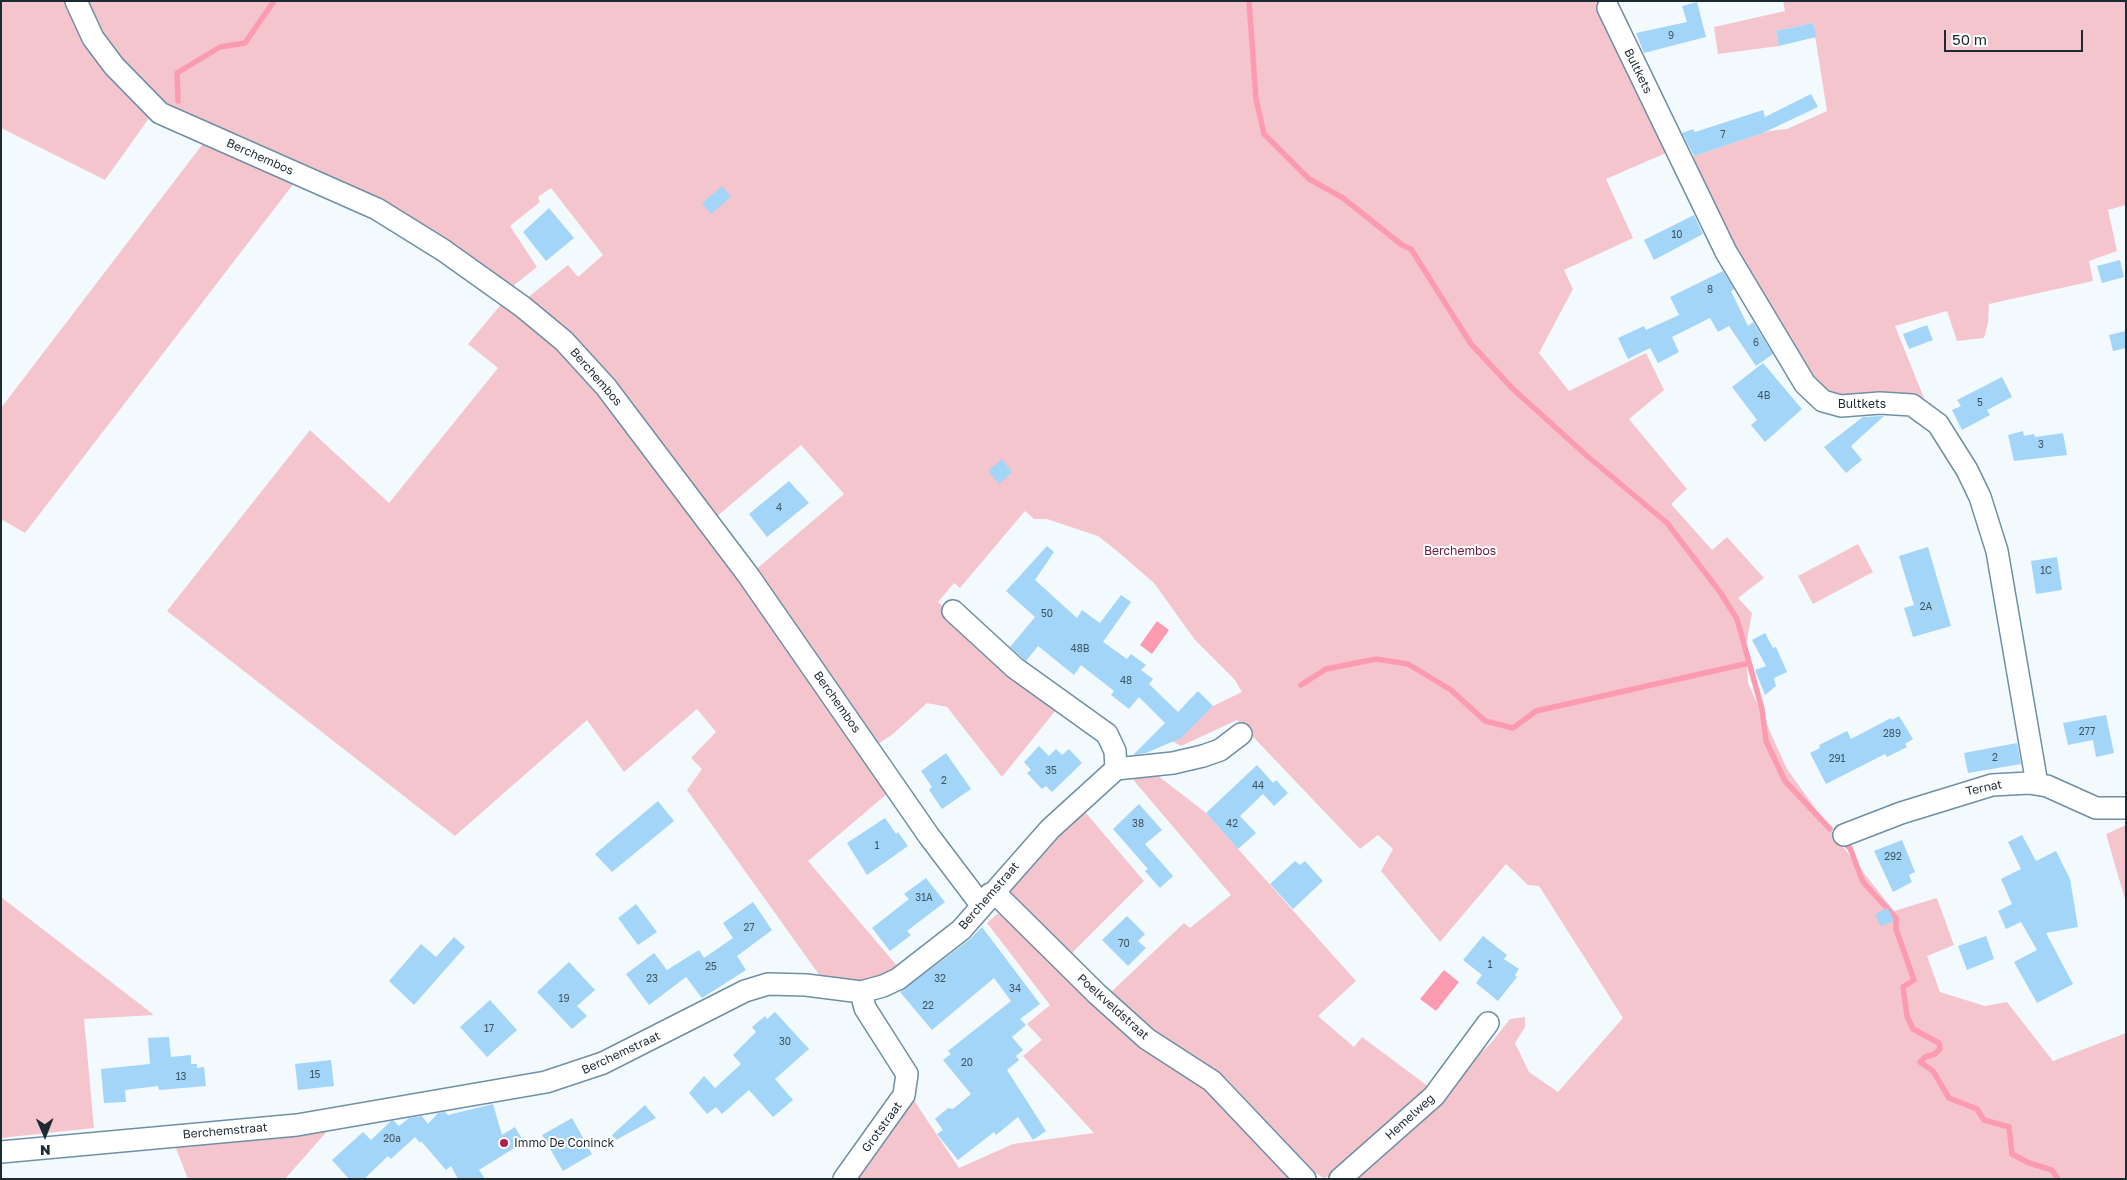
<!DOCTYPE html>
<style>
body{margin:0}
#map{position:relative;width:2127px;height:1180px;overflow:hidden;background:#f3fafe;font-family:"Golos Text",sans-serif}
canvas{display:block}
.frame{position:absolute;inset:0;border:2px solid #1c2a32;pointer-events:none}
.north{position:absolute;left:20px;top:1110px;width:50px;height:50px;-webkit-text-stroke:4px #fff;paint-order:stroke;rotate:179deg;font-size:14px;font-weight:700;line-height:20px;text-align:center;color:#1c2a32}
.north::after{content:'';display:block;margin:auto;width:18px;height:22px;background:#1c2a32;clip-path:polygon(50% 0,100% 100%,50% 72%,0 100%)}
.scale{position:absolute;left:1944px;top:30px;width:139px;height:22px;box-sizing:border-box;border:2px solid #1c2a32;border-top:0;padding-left:6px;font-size:15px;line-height:18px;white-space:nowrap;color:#1c2a32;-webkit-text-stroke:4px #fff;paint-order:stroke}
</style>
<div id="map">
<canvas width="2127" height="1180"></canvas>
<div class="frame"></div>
<div class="north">N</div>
<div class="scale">50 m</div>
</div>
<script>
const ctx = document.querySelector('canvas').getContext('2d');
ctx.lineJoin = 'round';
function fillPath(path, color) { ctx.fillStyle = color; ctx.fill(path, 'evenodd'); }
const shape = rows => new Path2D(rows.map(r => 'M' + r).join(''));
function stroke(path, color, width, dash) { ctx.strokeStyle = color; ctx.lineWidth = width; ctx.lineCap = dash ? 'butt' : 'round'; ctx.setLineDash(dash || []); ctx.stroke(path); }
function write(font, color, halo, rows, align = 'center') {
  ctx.font = font + ' "Golos Text",sans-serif'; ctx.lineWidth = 4; ctx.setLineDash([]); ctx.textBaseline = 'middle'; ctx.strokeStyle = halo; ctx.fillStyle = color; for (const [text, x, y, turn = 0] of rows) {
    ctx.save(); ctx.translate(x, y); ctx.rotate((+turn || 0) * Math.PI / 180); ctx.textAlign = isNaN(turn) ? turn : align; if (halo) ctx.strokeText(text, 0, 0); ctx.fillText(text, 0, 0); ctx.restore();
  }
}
fillPath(shape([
 [1,1,1599,1,1666,153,1606,179,1633,238,1564,270,1573,289,1539,353,1569,391,1646,353,1664,390,1629,419,1687,489,1671,504,1712,550,1727,537,1764,578,1738,598,1752,613,1746,646,1748,683,1787,769,1843,847,1894,911,1937,898,1954,945,1927,956,1940,992,1985,1006,2007,1002,2053,1061,2126,1033,2126,1179,1349,1179,1491,1043,1510,1019,1525,1017,1525,1027,1515,1043,1529,1072,1558,1092,1623,1018,1539,886,1528,885,1506,864,1440,942,1381,871,1393,849,1378,835,1360,849,1237,720,1181,746,1172,741,1183,735,1213,706,1242,692,1235,680,1195,640,1154,583,1117,551,1098,536,1047,519,1034,519,1025,511,960,588,954,583,938,602,981,644,1060,705,1002,777,947,707,927,703,893,734,875,746,754,571,844,494,801,445,715,518,681,467,595,360,526,299,568,265,578,277,603,255,551,188,538,197,540,202,510,226,537,267,513,286,396,208,108,77,152,114,105,180,1,128],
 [1783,1,2126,1,2126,205,2108,210,2117,251,2089,261,2093,281,1989,304,1988,323,1984,338,1957,341,1947,311,1895,326,1924,398,1892,396,1857,399,1827,394,1814,383,1735,257,1688,158,1769,131,1787,129,1827,111,1813,23,1776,31,1779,46,1718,54,1714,27,1785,11],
 [205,141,298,178,25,533,1,519,1,408],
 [503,302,590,380,791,652,888,793,808,861,898,967,870,983,849,983,820,976,687,790,702,769,691,758,716,732,697,709,624,772,587,720,455,836,167,611,310,430,389,503,498,368,468,344],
 [1858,544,1873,572,1813,604,1798,576],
 [1157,775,1205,812,1356,981,1318,1016,1354,1047,1362,1037,1429,1087,1331,1176,1323,1178,1312,1170,1227,1079,1150,1028,1110,993,1184,923,1190,928,1231,895,1130,776],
 [1080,806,1144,881,1070,955,1011,902,1006,883],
 [2126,825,2126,903,2106,834],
 [1,897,154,1015,84,1019,94,1128,1,1138],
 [997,914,1005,915,1208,1089,1293,1179,851,1179,913,1099,959,1168,1013,1144,1094,1133,1023,1056,1042,1040,1027,1024,1050,1005,987,923],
 [330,1128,285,1179,188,1179,173,1141]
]), '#f5c5ce');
fillPath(shape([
 [1157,621,1169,630,1152,654,1140,645],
 [1444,970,1459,982,1436,1011,1420,999]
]), '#fc9bb0');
stroke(shape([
 [1249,1,1256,99,1264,134,1309,179,1343,198,1402,245,1411,249,1471,344,1513,389,1586,455,1667,523,1720,592,1737,619,1762,709,1766,741,1785,781,1830,829],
 [178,101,177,73,220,47,245,43,274,1],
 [1301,685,1326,669,1376,659,1408,664,1451,690,1485,721,1513,728,1536,711,1749,663],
 [1840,840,1850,848,1863,882,1896,918,1896,929,1914,980,1903,987,1907,1016,1913,1029,1939,1043,1940,1049,1935,1054,1925,1057,1920,1062,1933,1071,1949,1098,1977,1109,1984,1120,2009,1127,2012,1154,2029,1163,2052,1170,2058,1179]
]), '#fc9bb0', 5.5);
fillPath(shape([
 [1697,2,1706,37,1644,53,1636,33,1687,22,1682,6],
 [1813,23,1816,37,1779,46,1776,31],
 [1811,94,1818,107,1763,133,1694,156,1682,133,1693,129,1695,132,1763,110,1765,117],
 [722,186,731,197,711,214,702,203],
 [549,208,574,238,546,261,523,232],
 [1694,215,1703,234,1654,260,1644,240],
 [2120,260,2124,277,2102,283,2097,266],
 [1723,271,1734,289,1731,291,1748,326,1753,322,1773,354,1756,366,1729,326,1718,332,1710,318,1672,337,1679,352,1658,363,1650,348,1628,359,1618,338,1644,326,1646,330,1679,315,1670,297],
 [1927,325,1933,340,1909,349,1903,334],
 [2126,331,2126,348,2113,351,2109,335],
 [1763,363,1802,409,1765,442,1751,425,1757,420,1732,387],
 [2002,377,2012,397,1987,410,1990,415,1962,430,1952,410,1961,406,1957,400],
 [1884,416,1851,446,1862,460,1846,473,1824,447,1863,417],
 [2023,431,2024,436,2034,434,2035,437,2063,433,2067,455,2014,461,2008,435],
 [1002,459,1012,472,999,484,988,471],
 [789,481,809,503,767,537,749,514],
 [1047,546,1054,552,1035,580,1077,618,1082,610,1100,623,1121,595,1131,602,1103,642,1127,659,1131,654,1146,665,1141,670,1153,679,1149,684,1178,712,1198,691,1213,706,1181,738,1146,753,1133,755,1165,723,1139,697,1129,709,1111,695,1114,691,1081,665,1074,675,1038,646,1026,661,1010,647,1035,617,1006,591],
 [1928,547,1951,626,1913,637,1904,608,1914,605,1899,556],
 [2057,557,2062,590,2036,594,2031,561],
 [1765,633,1773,648,1776,647,1787,672,1774,678,1776,686,1765,695,1755,670,1766,666,1752,640],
 [2106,715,2114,753,2096,757,2093,740,2068,745,2063,723],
 [1899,716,1913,739,1905,744,1907,747,1887,757,1885,754,1826,784,1810,753,1820,748,1819,745,1847,731,1851,739,1891,718,1892,720],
 [2017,743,2021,764,1968,773,1964,753],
 [1039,746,1049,756,1056,749,1062,755,1069,749,1082,763,1052,792,1046,786,1042,789,1027,773,1031,770,1024,762],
 [946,753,971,789,942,809,929,790,932,787,921,771],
 [1257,765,1273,783,1276,780,1288,793,1274,806,1263,794,1240,816,1256,833,1238,849,1206,813],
 [658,801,674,821,612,872,595,854],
 [1139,804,1162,830,1145,844,1173,876,1160,888,1145,871,1148,869,1113,829],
 [885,818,896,834,898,832,908,846,867,875,847,843],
 [2022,835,2036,861,2056,851,2070,879,2078,927,2046,933,2073,984,2037,1003,2014,962,2037,950,2021,922,2006,929,1998,911,2012,904,2001,879,2021,869,2008,842],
 [1902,840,1915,872,1909,875,1912,882,1893,892,1874,851],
 [1295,861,1300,865,1305,861,1323,881,1293,909,1270,884],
 [926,878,945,902,907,931,911,935,890,951,872,928,909,899,904,894],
 [753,902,772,930,737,956,746,970,702,998,686,977,649,1005,626,974,654,953,667,970,699,950,704,958,733,938,723,923],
 [636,904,657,932,638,945,618,918],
 [1888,908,1894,921,1881,926,1875,914],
 [1127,916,1145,934,1138,941,1146,948,1128,966,1102,940],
 [982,927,1040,1004,1020,1019,1026,1025,1012,1037,1023,1050,1016,1056,1019,1060,1007,1070,1046,1131,1033,1140,1018,1117,996,1135,994,1132,958,1160,937,1134,943,1130,935,1119,948,1108,953,1109,971,1094,943,1060,951,1054,948,1051,1011,1001,994,978,932,1030,900,992,969,940],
 [1483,936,1507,955,1504,959,1519,969,1515,975,1517,977,1498,1001,1476,983,1482,975,1463,960],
 [1986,936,1994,959,1967,970,1958,946],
 [454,937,465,947,414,1005,389,981,421,944,436,957],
 [569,962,595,990,577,1006,587,1016,572,1029,537,992],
 [490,1000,517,1030,487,1057,460,1027],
 [775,1012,809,1049,775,1079,793,1100,773,1117,749,1090,722,1114,716,1107,707,1114,689,1093,704,1076,715,1088,741,1064,733,1055,756,1032,752,1027,765,1016,767,1019],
 [169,1037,171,1057,191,1055,191,1064,197,1064,197,1068,204,1067,206,1086,159,1090,158,1086,125,1090,126,1102,104,1103,101,1069,150,1064,148,1038],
 [331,1060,334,1086,298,1090,295,1064],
 [493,1104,502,1135,515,1127,524,1142,479,1170,485,1179,458,1179,451,1166,446,1170,421,1141,420,1143,415,1137,391,1159,388,1156,364,1179,349,1179,332,1160,363,1132,371,1140,391,1121,394,1121,399,1126,409,1118,422,1116,428,1124,438,1113,445,1112,448,1115],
 [645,1105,656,1118,616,1140,612,1135],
 [572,1118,592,1154,563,1171,542,1135]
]), '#a2d5f7');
const street = shape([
 [76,1,93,38,114,66,160,113,377,209,443,250,523,307,564,341,606,387,748,575,929,836,982,906],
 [1608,8,1726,252,1805,384,1823,401,1841,406,1880,403,1912,405,1938,424,1967,470,1980,497,1997,551,2037,784],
 [953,611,1015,668,1107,734,1115,751,1116,769],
 [1844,835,1901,813,1992,785,2029,783,2047,786,2096,808,2126,808],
 [990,894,1001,899,1097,994,1147,1039,1212,1081,1305,1179],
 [1,1152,297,1125,546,1082,603,1063,745,991,768,984,806,985,861,992,883,986,898,979,961,930,1050,829,1116,769,1173,763,1203,756,1220,750,1241,734],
 [844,1179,904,1095,907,1074,865,1008,861,992],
 [1340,1179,1434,1096,1488,1023]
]);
stroke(street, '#6e8fa4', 24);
stroke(street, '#fff', 21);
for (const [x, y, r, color] of [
 [504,1143,5,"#af1e53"]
]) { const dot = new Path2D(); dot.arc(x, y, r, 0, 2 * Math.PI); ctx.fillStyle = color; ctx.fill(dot); stroke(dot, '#fff', 2); }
write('10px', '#3e5563', null, [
 ["9",1671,36],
 ["7",1723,135],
 ["10",1677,235],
 ["8",1710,290],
 ["6",1756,343],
 ["4B",1764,396],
 ["5",1980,403],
 ["3",2041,445],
 ["4",779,508],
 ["1C",2046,571],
 ["2A",1926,607],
 ["50",1047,614],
 ["48B",1080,649],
 ["48",1126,681],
 ["277",2087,732],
 ["289",1892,734],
 ["2",1995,758],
 ["291",1837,759],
 ["35",1051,771],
 ["2",944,781],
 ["44",1258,786],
 ["38",1138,824],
 ["42",1232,824],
 ["1",877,846],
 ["292",1893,857],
 ["31A",924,898],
 ["27",749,928],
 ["70",1124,944],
 ["1",1490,965],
 ["25",711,967],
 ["23",652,979],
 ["32",940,979],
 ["34",1015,989],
 ["19",564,999],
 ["22",928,1006],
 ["17",489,1029],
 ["30",785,1042],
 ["20",967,1063],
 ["15",315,1075],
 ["13",181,1077],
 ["20a",392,1139]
]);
write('12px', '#1c2a32', '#fff', [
 ["Bultkets",1638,71,64],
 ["Berchembos",260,157,24],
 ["Berchembos",596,377,49],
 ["Bultkets",1862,404],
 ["Berchembos",837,702,55],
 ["Ternat",1984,788,-12],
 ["Berchemstraat",989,896,-49],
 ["Poelkveldstraat",1113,1007,42],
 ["Berchemstraat",621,1053,-25],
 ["Hemelweg",1410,1117,-42],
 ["Grotstraat",882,1127,-54],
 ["Berchemstraat",225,1131,-5]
]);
write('12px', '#6b1632', '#fff', [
 ["Berchembos",1460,551]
]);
write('12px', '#1c2a32', '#fff', [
 ["Immo De Coninck",514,1143]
], 'left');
</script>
